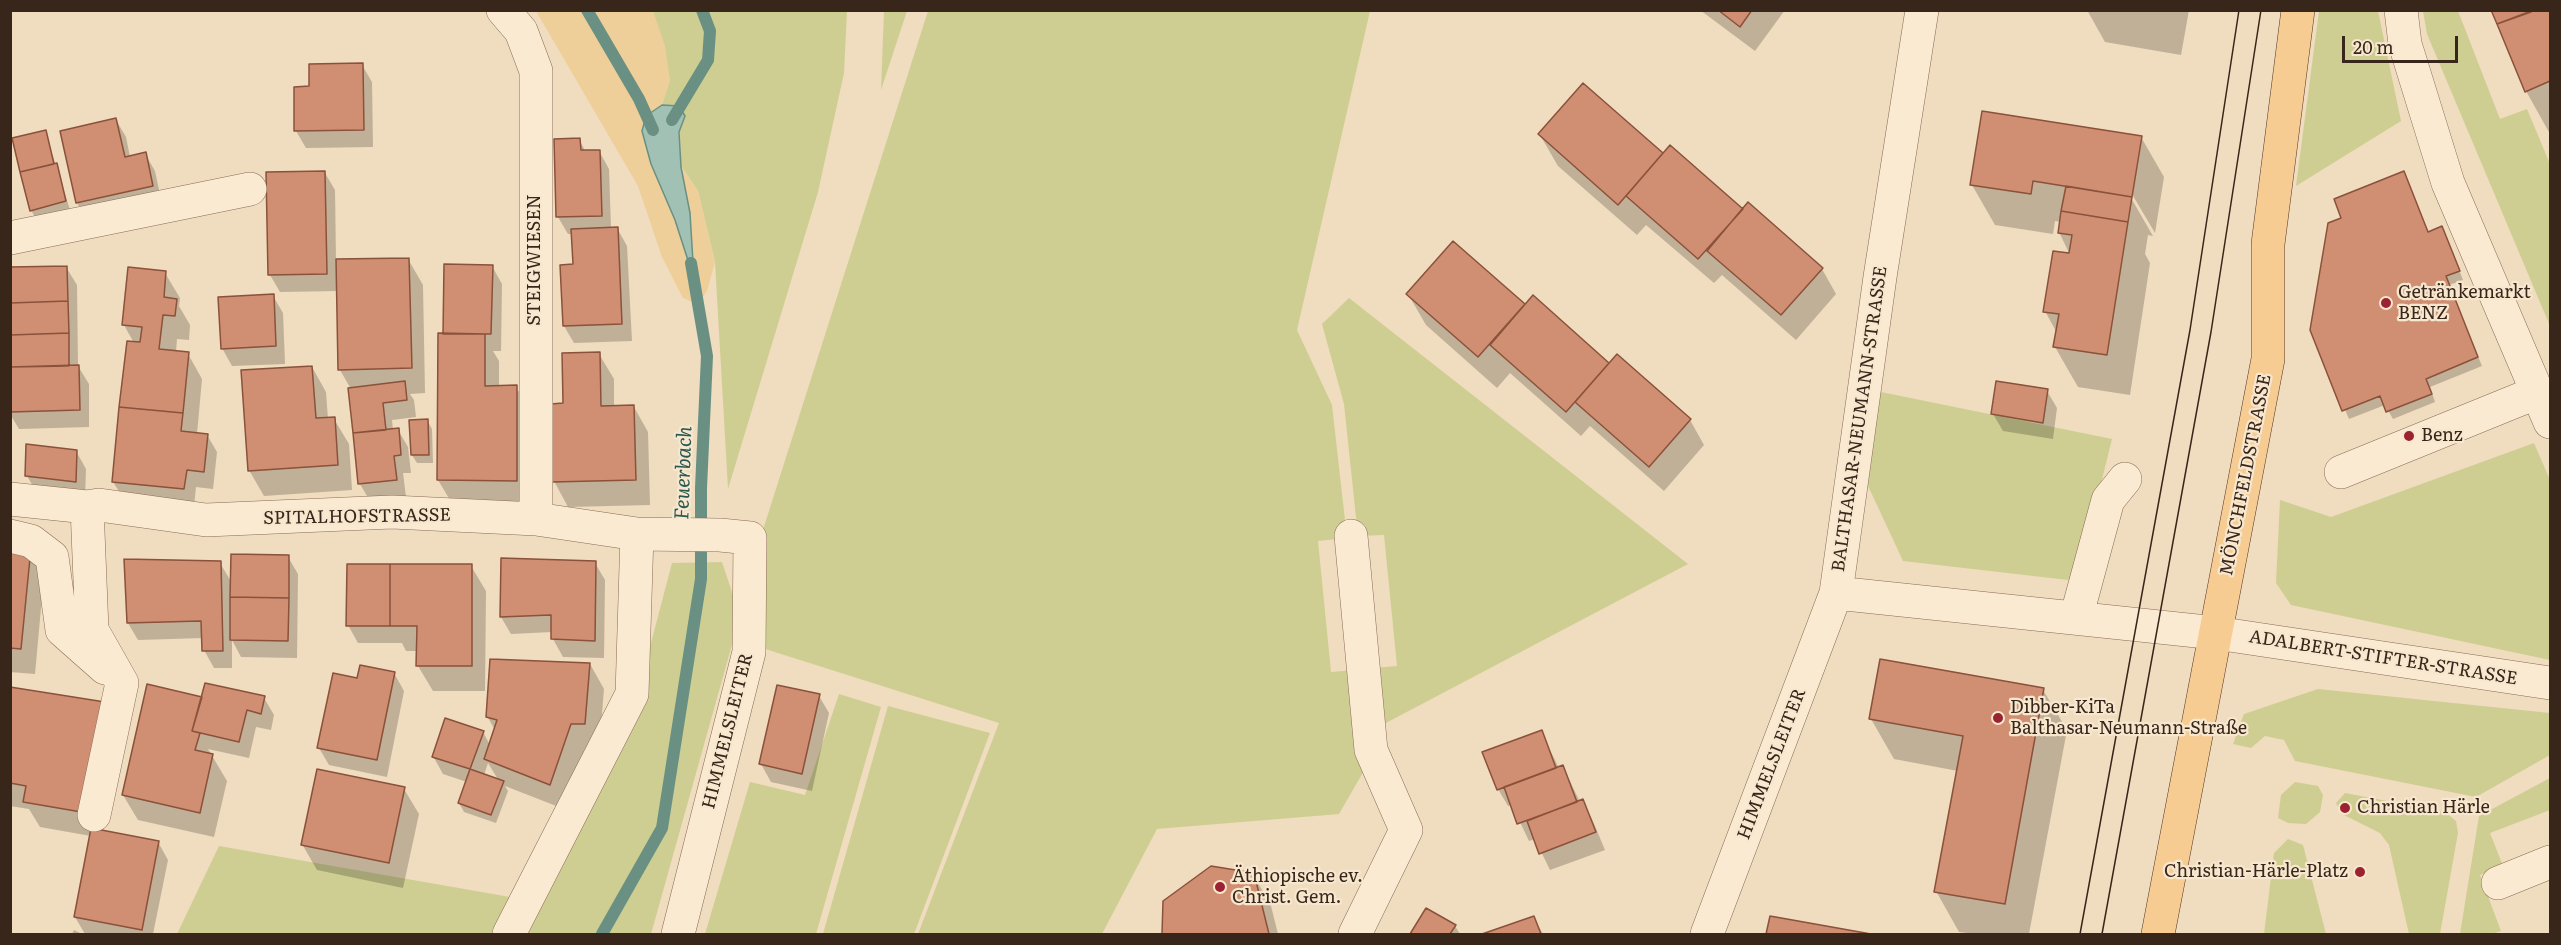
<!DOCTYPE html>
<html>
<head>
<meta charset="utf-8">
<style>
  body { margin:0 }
  #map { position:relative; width:2561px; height:945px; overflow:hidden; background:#f0dcbe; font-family:Literata,serif }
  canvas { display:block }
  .frame { position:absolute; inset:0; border:12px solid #38261b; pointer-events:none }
  .scale { position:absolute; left:2342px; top:36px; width:116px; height:27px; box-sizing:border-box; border:3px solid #38261b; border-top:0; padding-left:8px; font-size:18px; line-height:21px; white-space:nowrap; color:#38261b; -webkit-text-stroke:4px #f7e7ce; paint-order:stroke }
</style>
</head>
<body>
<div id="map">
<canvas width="2561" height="945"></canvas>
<div class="frame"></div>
<div class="scale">20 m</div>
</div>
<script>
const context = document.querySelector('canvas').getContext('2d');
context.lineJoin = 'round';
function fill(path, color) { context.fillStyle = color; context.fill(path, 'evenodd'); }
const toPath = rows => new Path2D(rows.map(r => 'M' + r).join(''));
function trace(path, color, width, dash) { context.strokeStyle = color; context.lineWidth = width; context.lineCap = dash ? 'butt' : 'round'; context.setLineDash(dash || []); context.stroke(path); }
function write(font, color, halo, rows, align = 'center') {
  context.font = font + ' Literata,serif'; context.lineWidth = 4.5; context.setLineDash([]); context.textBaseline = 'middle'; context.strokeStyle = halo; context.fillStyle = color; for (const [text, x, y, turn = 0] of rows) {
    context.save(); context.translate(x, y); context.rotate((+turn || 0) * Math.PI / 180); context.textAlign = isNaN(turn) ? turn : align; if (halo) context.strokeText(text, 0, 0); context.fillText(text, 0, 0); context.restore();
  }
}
const green = toPath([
  [653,11,847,11,844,73,818,192,728,489,715,262,698,191,681,166,679,106,662,105,670,80],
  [884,11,907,11,881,90],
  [928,11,1370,11,1297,330,1332,405,1347,538,1318,541,1331,672,1355,670,1365,769,1339,814,1157,829,1102,934,918,934,999,723,759,647,761,536],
  [2319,11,2378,11,2401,121,2296,186],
  [2423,11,2458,11,2500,119,2527,109,2550,164,2550,326,2427,34],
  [1349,298,1688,564,1382,725,1373,668,1397,666,1384,535,1358,536,1344,404,1322,324],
  [1871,390,2112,439,2077,581,1903,561,1862,473],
  [2534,443,2550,480,2550,660,2291,605,2276,583,2280,500,2331,517],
  [722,562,740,616,651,934,177,934,219,846,527,900,630,723,672,563],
  [2318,689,2550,713,2550,755,2476,797,2295,761,2284,740,2265,736,2251,748,2233,744,2244,714],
  [839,694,881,707,816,934,705,934,750,782,805,795],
  [888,706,990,733,914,934,823,934],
  [2550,778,2550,810,2490,833,2503,866,2480,875,2501,931,2492,934,2460,934,2479,816],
  [2295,782,2318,786,2323,795,2320,812,2306,824,2288,823,2278,818,2281,795],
  [2345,793,2445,812,2456,821,2458,833,2440,934,2409,934,2389,845,2380,833,2342,814,2336,803],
  [2288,839,2303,845,2326,934,2264,934,2274,853]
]);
const sand = toPath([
  [536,11,653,11,665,46,670,80,662,105,646,116,694,276,690,213,681,167,698,191,715,262,707,291,698,304,683,298,662,257,638,186]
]);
const water = toPath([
  [662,105,679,106,685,116,679,132,681,167,690,213,694,279,675,220,651,164,642,131,646,116,662,105]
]);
const shadow = toPath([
  [1700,10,1785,10,1755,51],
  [2087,10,2189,10,2181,55,2105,42],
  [2493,10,2550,10,2550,134,2526,91],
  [362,65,372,82,373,147,306,148,296,131,311,88],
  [116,120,126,137,130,157,145,154,155,171,162,204,88,220,77,203,62,132],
  [45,131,70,210,36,219,31,210],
  [1540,135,1662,154,1822,269,1836,294,1796,340,1722,275,1714,283,1646,225,1637,235,1558,166],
  [2141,137,2164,177,2155,233,2129,189,2127,191,2153,236,2148,235,2145,254,2150,263,2130,395,2078,387,2055,347,2057,333,2045,311,2070,255,2059,232,2061,222,2055,221,2053,234,1995,225,1972,185],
  [579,140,586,152,599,151,609,169,611,228,617,228,627,246,632,341,574,343,564,326,574,266,573,234,568,234,558,217],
  [325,173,335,190,336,261,408,259,423,285,425,393,410,394,414,400,416,417,392,420,393,430,398,430,408,447,411,473,403,473,406,497,370,501,360,484,351,389,340,370,338,291,280,292,270,275,268,174],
  [2408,181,2429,233,2446,237,2463,280,2449,285,2482,366,2430,387,2435,402,2393,419,2385,405,2349,419,2311,330,2343,219],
  [1453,243,1525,306,1533,297,1610,365,1690,420,1704,445,1664,491,1590,426,1581,436,1510,373,1497,388,1426,325,1408,294],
  [492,266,502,284,501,351,493,351,499,361,499,387,516,387,531,412,531,505,453,505,438,480,445,335],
  [66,267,77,285,78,366,89,384,89,427,19,429,10,414,10,269],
  [165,273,180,298,179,306,190,325,189,340,177,339,176,352,188,354,202,379,197,434,207,435,217,452,213,489,196,487,194,506,124,499,113,482,134,343,124,325],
  [273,296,283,313,285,364,232,366,222,348],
  [599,354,614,379,614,407,634,407,648,432,650,505,568,507,554,481,565,405],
  [312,367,326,392,328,419,334,419,349,444,352,490,264,496,249,470],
  [2047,391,2057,408,2053,439,2003,431,1993,414],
  [427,420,432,429,433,463,417,463,412,455],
  [76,451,86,469,85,498,37,493,27,476],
  [10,548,30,550,44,575,35,674,10,672],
  [288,557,298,574,297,658,241,657,232,640,232,668,214,668,204,650,203,638,138,640,128,623,220,563,232,583],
  [595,563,605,580,604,658,563,657,553,639,552,632,511,634,501,617],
  [471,566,486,591,485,691,433,691,418,666,418,651,406,651,402,643,358,643,348,625],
  [590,664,604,689,599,749,585,749,564,809,505,786,508,791,496,823,464,812,459,803,467,782,443,774,433,756,483,732,490,745,495,730,487,716],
  [488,763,499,781,484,775],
  [394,673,404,691,387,777,329,765,319,748,358,679],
  [10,688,119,729,102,832,158,842,168,860,153,934,85,934,75,917,91,836,40,827,29,809,10,806],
  [2043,690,2067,730,2029,934,1976,934,1959,932,1936,891,1958,771,1894,759,1871,719],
  [819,696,829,713,812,791,771,782,761,764],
  [202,698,264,698,274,715,271,730,256,727,249,758,208,749,227,781,214,837,138,820,123,795],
  [1541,732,1559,768,1563,767,1580,802,1582,801,1592,819,1605,850,1550,870,1535,839,1529,841,1512,805,1508,806,1498,789],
  [404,789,419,814,403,888,317,870,302,844],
  [1253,874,1271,906,1278,934,1164,934,1165,902],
  [1426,910,1455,926,1460,934,1412,934],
  [1771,917,1863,934,1768,934],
  [1534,918,1543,934,1487,934],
  [74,930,82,934,83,934,72,934]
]);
const stream = toPath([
  [587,10,639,99,653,130],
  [672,120,708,60,710,31,702,10],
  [602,934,662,828,701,579,701,488,707,356,691,263]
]);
const building = toPath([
  [1718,10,1752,10,1740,27,1718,10],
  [2491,10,2531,10,2531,12,2497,24,2491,10],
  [2550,10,2550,81,2525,92,2497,24,2534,10,2550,10],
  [363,63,364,130,294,131,294,87,309,86,309,64,363,63],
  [1583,83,1663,153,1618,205,1538,134,1583,83],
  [1982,111,2142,136,2132,197,2033,181,2031,194,1970,185,1982,111],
  [116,118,125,157,146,152,153,186,76,203,60,131,116,118],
  [46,130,54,164,20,172,12,138,46,130],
  [580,138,581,150,600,150,602,216,556,217,554,139,580,138],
  [1670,145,1743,209,1698,259,1626,196,1670,145],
  [57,163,66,201,30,211,20,172,57,163],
  [325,171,327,274,268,275,266,172,325,171],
  [2404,171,2428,232,2442,226,2460,271,2446,276,2478,357,2426,379,2432,394,2386,412,2380,396,2342,411,2310,330,2328,223,2341,218,2334,199,2404,171],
  [2066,186,2132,197,2128,222,2061,211,2066,186],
  [1748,202,1823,268,1781,315,1707,251,1748,202],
  [2061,211,2128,222,2107,355,2053,347,2059,314,2043,312,2053,251,2069,253,2072,235,2058,233,2061,211],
  [618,227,622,324,563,326,560,265,573,264,571,229,618,227],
  [1453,241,1525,304,1478,357,1406,294,1453,241],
  [409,258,412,368,338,370,336,259,409,258],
  [444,264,493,265,491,334,443,334,444,264],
  [67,266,68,301,10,303,10,267,67,266],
  [128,267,166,271,164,297,177,299,175,316,163,315,159,349,189,352,183,413,119,407,127,341,140,342,142,327,122,325,128,267],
  [274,294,276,346,221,349,218,297,274,294],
  [1533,295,1609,363,1566,412,1490,345,1533,295],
  [68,301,69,333,10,335,10,303,68,301],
  [69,333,69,366,10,367,10,335,69,333],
  [438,333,485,334,485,386,517,385,517,481,437,480,438,333],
  [600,352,601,406,634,405,636,480,552,482,551,404,563,403,562,353,600,352],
  [1617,354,1691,419,1649,467,1575,402,1617,354],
  [79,365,80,410,10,412,10,367,79,365],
  [312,366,316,418,335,417,338,465,248,471,241,370,312,366],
  [405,381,407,400,383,403,386,430,353,433,348,388,405,381],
  [1996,381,2048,389,2043,423,1991,414,1996,381],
  [119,407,183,413,181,431,208,434,204,472,187,470,184,489,112,482,119,407],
  [428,419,429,455,411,455,409,420,428,419],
  [399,428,401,455,394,456,397,480,358,484,353,433,399,428],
  [26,444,77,450,76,482,25,476,26,444],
  [10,546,31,548,21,649,10,648,10,546],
  [231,554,289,555,289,598,230,597,231,554],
  [501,558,596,561,595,641,551,639,551,615,500,617,501,558],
  [124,559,221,561,223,651,202,651,201,621,127,623,124,559],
  [347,564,390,564,390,626,346,626,347,564],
  [390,564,472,564,472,666,416,666,417,626,390,626,390,564],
  [230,597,289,598,288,641,230,640,230,597],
  [490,659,590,663,585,724,571,724,550,785,484,759,497,720,486,717,490,659],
  [1880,659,2044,688,2005,904,1934,892,1963,736,1869,719,1880,659],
  [360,665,395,672,377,760,317,748,333,673,357,678,360,665],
  [205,683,265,696,261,714,247,710,239,742,192,731,205,683],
  [147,684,202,697,192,731,200,733,195,750,213,754,200,813,122,795,147,684],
  [777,685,820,694,802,774,759,764,777,685],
  [10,687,105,702,87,813,23,802,26,786,10,783,10,687],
  [445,718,484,731,470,769,432,757,445,718],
  [1542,730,1556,768,1497,790,1482,752,1542,730],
  [1563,765,1577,802,1517,824,1504,787,1563,765],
  [317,769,405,787,389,863,301,845,317,769],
  [470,769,504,781,491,815,458,803,470,769],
  [1583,799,1596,832,1539,854,1527,821,1583,799],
  [91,828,159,841,142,930,74,917,91,828],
  [1211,866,1254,873,1269,934,1162,934,1163,901,1211,866],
  [1426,908,1456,925,1450,934,1410,934,1426,908],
  [1534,916,1541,934,1482,934,1534,916],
  [1770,916,1871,934,1766,934,1770,916]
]);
const minor = toPath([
  [503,10,521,31,536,71,536,519],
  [1922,10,1880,277,1836,593,2216,633,2550,683],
  [2401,10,2405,44,2448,183,2550,422],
  [10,238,250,189],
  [2341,472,2538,392],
  [10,499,87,507,99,505,206,520,392,512,536,519,637,534,720,535,750,538,749,652,678,934],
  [87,507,92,630,122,683,94,815],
  [10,536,31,541,52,557,62,630,105,668],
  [1351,536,1371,750,1406,830,1355,934],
  [2076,618,2108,500,2125,479],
  [2498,883,2550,862],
  [509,934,632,694,637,534],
  [1707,934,1836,593]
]);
const major = toPath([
  [2158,934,2268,359,2268,244,2298,10]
]);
const tram = toPath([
  [2080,934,2190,330,2239,10],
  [2102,934,2211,332,2261,10]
]);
const markers = [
  [2386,303,6,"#9b2331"],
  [2409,436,6,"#9b2331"],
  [1998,718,6,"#9b2331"],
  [2345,808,6,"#9b2331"],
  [2360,872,6,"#9b2331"],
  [1220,887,6,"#9b2331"]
];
const streetNames = [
  ["STEIGWIESEN",535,260,-90],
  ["BALTHASAR-NEUMANN-STRASSE",1860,419,-82],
  ["MÖNCHFELDSTRASSE",2246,475,-79],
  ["SPITALHOFSTRASSE",357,517,-1],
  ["ADALBERT-STIFTER-STRASSE",2383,658,9],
  ["HIMMELSLEITER",728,731,-76],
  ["HIMMELSLEITER",1772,764,-69]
];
const poiNames = [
  ["Getränkemarkt",2398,293],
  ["BENZ",2398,314],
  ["Benz",2421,436],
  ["Dibber-KiTa",2010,708],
  ["Balthasar-Neumann-Straße",2010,729],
  ["Christian Härle",2357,808],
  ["Christian-Härle-Platz",2348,872,"right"],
  ["Äthiopische ev.",1232,877],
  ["Christ. Gem.",1232,898]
];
const waterNames = [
  ["Feuerbach",684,473,-88]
];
fill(green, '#cece92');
fill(sand, '#eece99');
fill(water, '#a2c1b5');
trace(water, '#699082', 1.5);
fill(shadow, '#0003');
trace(stream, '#699082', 12);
fill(building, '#d08f72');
trace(building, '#8a513b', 1.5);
trace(minor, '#896b56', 34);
trace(major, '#573a2b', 34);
trace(minor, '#faead2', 33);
trace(major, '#f6cc93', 33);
trace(tram, '#38261b', 1.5);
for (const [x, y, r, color] of markers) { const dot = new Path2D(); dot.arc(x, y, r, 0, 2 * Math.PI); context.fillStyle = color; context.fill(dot); trace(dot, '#f7e7ce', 2); }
write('18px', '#38261b', '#f7e7ce', streetNames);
write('18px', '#38261b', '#f7e7ce', poiNames, 'left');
write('italic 20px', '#2a5950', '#f7e7ce', waterNames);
</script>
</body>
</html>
